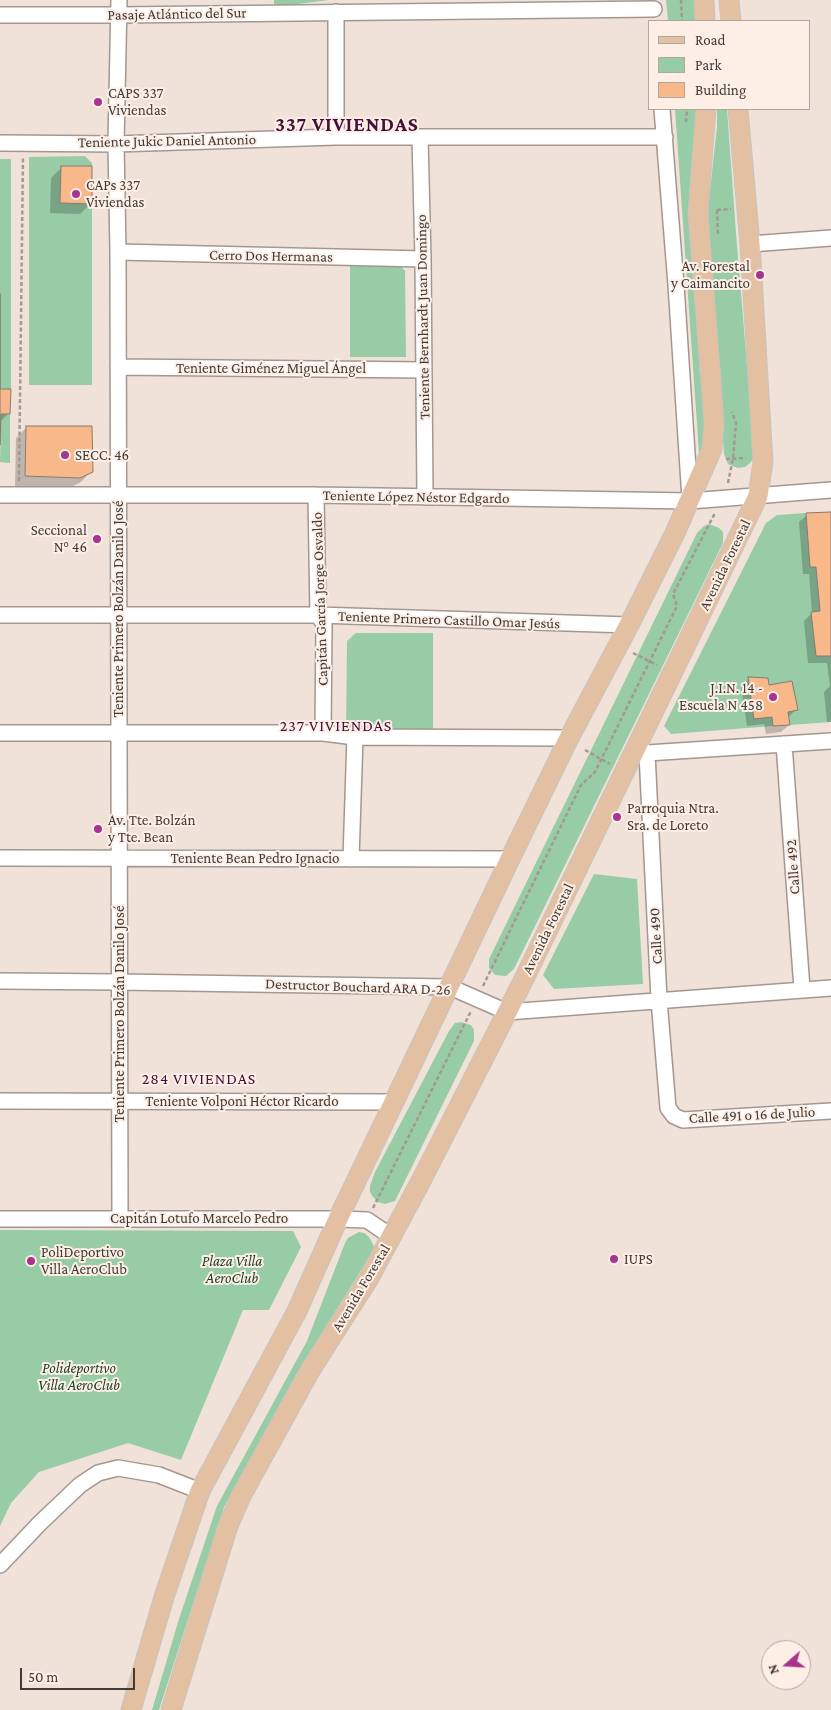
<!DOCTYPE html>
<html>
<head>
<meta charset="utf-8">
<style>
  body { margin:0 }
  #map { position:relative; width:831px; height:1710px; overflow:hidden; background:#f0e2d9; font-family:"Crimson Pro",serif }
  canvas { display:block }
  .legend { position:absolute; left:648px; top:20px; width:162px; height:90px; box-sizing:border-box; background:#fdefe6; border:1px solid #b1a7a0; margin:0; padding:6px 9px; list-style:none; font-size:15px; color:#403b37 }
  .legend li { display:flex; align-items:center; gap:10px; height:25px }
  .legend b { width:25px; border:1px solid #b1a7a0 }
  .north { position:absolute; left:761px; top:1640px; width:50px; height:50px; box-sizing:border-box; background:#fdefe6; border:1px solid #b1a7a0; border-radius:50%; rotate:251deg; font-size:14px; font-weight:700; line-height:20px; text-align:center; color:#403b37 }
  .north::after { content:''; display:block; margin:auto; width:18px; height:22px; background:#a7348f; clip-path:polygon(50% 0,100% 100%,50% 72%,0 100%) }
  .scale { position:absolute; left:20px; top:1668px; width:115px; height:22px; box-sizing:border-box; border:2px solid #403b37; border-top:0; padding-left:6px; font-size:15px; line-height:18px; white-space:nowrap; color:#403b37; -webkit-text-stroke:4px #fdefe6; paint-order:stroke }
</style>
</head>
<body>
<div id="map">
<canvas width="831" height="1710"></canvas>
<ul class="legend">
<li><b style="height:6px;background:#e2c0a1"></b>Road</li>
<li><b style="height:14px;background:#97cca6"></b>Park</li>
<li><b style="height:14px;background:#f9b889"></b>Building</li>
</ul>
<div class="north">N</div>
<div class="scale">50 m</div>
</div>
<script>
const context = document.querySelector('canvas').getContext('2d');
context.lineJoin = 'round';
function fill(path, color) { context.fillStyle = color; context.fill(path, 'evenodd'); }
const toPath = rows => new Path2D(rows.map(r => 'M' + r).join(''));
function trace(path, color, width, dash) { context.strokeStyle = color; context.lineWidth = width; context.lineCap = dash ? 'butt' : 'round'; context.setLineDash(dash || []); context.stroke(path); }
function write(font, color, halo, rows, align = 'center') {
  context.font = font + ' "Crimson Pro",serif'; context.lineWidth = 4; context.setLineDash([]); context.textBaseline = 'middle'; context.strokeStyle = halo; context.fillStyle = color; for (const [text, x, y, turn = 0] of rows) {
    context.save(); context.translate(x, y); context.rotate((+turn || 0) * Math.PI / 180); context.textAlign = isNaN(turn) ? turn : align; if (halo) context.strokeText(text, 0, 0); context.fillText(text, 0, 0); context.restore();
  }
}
const green = toPath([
  [274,0,329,0,274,7],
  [666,0,697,0,698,21,668,21],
  [675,109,697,109,697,133,689,194,700,375,707,417,703,458,699,458,699,453],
  [717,109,727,109,736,233,754,450,754,457,750,463,745,467,738,468,728,464,724,454,707,218,717,127],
  [85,156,92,163,92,166,61,166,60,203,92,204,92,385,29,385,29,157],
  [0,159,11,159,11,389,0,389],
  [350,264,399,264,405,271,406,357,350,357],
  [1,414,10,414,10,463,0,462],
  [806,513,810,567,816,567,820,611,812,612,816,655,831,656,831,722,790,725,788,712,792,681,769,685,768,678,749,677,754,718,772,717,773,726,671,734,664,726,766,523,777,515],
  [709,524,719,528,723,532,723,543,514,969,506,976,495,975,489,968,489,959,697,533,704,526],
  [356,633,433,633,433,730,346,732,347,641],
  [594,874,637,879,643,984,554,989,543,975],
  [461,1022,471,1025,474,1030,474,1041,395,1201,385,1204,378,1202,373,1197,370,1192,370,1186,375,1172,449,1031,455,1023],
  [0,1230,293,1231,301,1247,269,1310,243,1310,181,1460,128,1443,39,1472,11,1503,0,1526],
  [359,1232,364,1233,369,1237,375,1248,297,1373,224,1507,159,1710,152,1710,179,1619,217,1506,307,1341,345,1243,348,1238]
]);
const shadow = toPath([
  [62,167,91,203,80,214,50,213,51,178],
  [0,391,9,413,1,421,0,421],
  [27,427,91,471,81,482,69,488,15,486,16,438],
  [831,513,831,722,827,722,824,692,830,686,827,663,808,663,804,621,812,613,809,574,803,574,799,522,807,515],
  [749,679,768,686,796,709,789,717,789,725,781,732,766,734,764,724,747,726,741,686]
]);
const building = toPath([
  [61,166,92,166,92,204,60,203,61,166],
  [0,294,0,389,11,389,10,414,1,414,0,445,0,294],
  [26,426,92,426,93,472,80,478,25,476,26,426],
  [831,512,831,656,816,656,811,612,820,611,816,567,810,567,806,513,831,512],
  [748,677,768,678,769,685,792,681,798,710,788,712,790,725,773,726,772,717,754,719,748,677]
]);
const path = toPath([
  [681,0,682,21],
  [686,122,687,109],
  [717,210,718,236],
  [717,210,731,209],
  [726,459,746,458],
  [19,481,23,157],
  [728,483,733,458,736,423,732,412],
  [633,653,657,665],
  [585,750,610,764],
  [483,986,581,785,595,772,677,606,673,594,715,513],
  [373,1208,471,1011]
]);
const minor = toPath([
  [119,0,116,144,118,252,120,1218],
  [336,12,336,137],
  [0,15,119,15,654,9],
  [662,109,676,285,690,499],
  [420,137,423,259,425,497],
  [0,143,116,144,336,137,665,137],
  [750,244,831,238],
  [118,252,423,259],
  [118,367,424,370],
  [0,495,316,495,690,501,831,490],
  [316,495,318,615,324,624,323,733],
  [0,615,318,615,629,625],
  [0,733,323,733,355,737,569,738],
  [784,744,802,989],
  [640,748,647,753,831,741],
  [647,753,659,1000,668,1108,674,1116,683,1120,831,1111],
  [0,858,510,859],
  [351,859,355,737],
  [0,981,119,982,450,987,507,1012,831,988],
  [0,1101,394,1102],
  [0,1219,338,1219,367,1220,392,1237],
  [0,1565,40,1523,80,1485,98,1473,118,1468,159,1475,200,1491]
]);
const major = toPath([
  [704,0,705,21],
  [729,0,731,21],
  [131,1710,164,1597,200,1491,297,1311,338,1219,510,859,569,738,629,625,675,533,712,449,714,422,698,213,706,109],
  [171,1710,228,1526,241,1496,311,1369,369,1278,421,1181,524,979,758,496,763,462,750,244,738,109]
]);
const markers = [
  [98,102,5,"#a7348f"],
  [76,194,5,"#a7348f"],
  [760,275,5,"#a7348f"],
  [65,455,5,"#a7348f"],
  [97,539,5,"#a7348f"],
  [773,697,5,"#a7348f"],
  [617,817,5,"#a7348f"],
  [98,829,5,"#a7348f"],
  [614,1259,5,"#a7348f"],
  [31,1261,5,"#a7348f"]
];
const streetNames = [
  ["Pasaje Atlántico del Sur",177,14,-1],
  ["Teniente Jukic Daniel Antonio",167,141,-1],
  ["Cerro Dos Hermanas",271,256,1],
  ["Teniente Bernhardt Juan Domingo",423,317,-91],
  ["Teniente Giménez Miguel Ángel",271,368],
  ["Teniente López Néstor Edgardo",416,497,1],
  ["Avenida Forestal",725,565,-64],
  ["Capitán García Jorge Osvaldo",320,599,-92],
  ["Teniente Primero Bolzán Danilo José",118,609,-90],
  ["Teniente Primero Castillo Omar Jesús",449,620,2],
  ["Teniente Bean Pedro Ignacio",255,858],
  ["Calle 492",793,867,-94],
  ["Avenida Forestal",548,929,-64],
  ["Calle 490",656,936,-93],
  ["Destructor Bouchard ARA D-26",358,987,2],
  ["Teniente Primero Bolzán Danilo José",119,1014,-90],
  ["Teniente Volponi Héctor Ricardo",242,1101],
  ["Calle 491 o 16 de Julio",752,1115,-3],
  ["Capitán Lotufo Marcelo Pedro",199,1218],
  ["Avenida Forestal",361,1288,-59]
];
const poiNames = [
  ["CAPS 337",108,93],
  ["Viviendas",108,110],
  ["CAPs 337",86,185],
  ["Viviendas",86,202],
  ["Av. Forestal",750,266,"right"],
  ["y Caimancito",750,283,"right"],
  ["SECC. 46",75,455],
  ["Seccional",87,530,"right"],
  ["N° 46",87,547,"right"],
  ["J.I.N. 14 -",763,688,"right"],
  ["Escuela N 458",763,705,"right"],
  ["Parroquia Ntra.",627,808],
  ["Sra. de Loreto",627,825],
  ["Av. Tte. Bolzán",108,820],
  ["y Tte. Bean",108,837],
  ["PoliDeportivo",41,1252],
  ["Villa AeroClub",41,1269],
  ["IUPS",624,1259]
];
const parkNames = [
  ["Plaza Villa",232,1261],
  ["AeroClub",232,1278],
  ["Polideportivo",79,1368],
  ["Villa AeroClub",79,1385]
];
const neighbourhoodNames = [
  ["237 VIVIENDAS",336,726],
  ["284 VIVIENDAS",199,1079]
];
const districtNames = [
  ["337 VIVIENDAS",347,125]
];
fill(green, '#97cca6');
fill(shadow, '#0003');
fill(building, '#f9b889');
trace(building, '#867a72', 1);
trace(minor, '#a4978f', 18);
trace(major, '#c6c4c3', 21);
trace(path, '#a39992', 2.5, [4, 2.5]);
trace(minor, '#fff', 15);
trace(major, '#e2c0a1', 19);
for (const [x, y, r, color] of markers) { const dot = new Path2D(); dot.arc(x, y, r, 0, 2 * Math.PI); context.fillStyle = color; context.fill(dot); trace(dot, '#fdefe6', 2); }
write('15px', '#403b37', '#fdefe6', streetNames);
write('15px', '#403b37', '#fdefe6', poiNames, 'left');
write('italic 15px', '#1d4229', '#fdefe6', parkNames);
context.letterSpacing = '1px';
write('16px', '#460f3b', '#fdefe6', neighbourhoodNames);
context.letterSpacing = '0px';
context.letterSpacing = '1px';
write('bold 20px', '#460f3b', '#fdefe6', districtNames);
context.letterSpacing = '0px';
</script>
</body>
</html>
